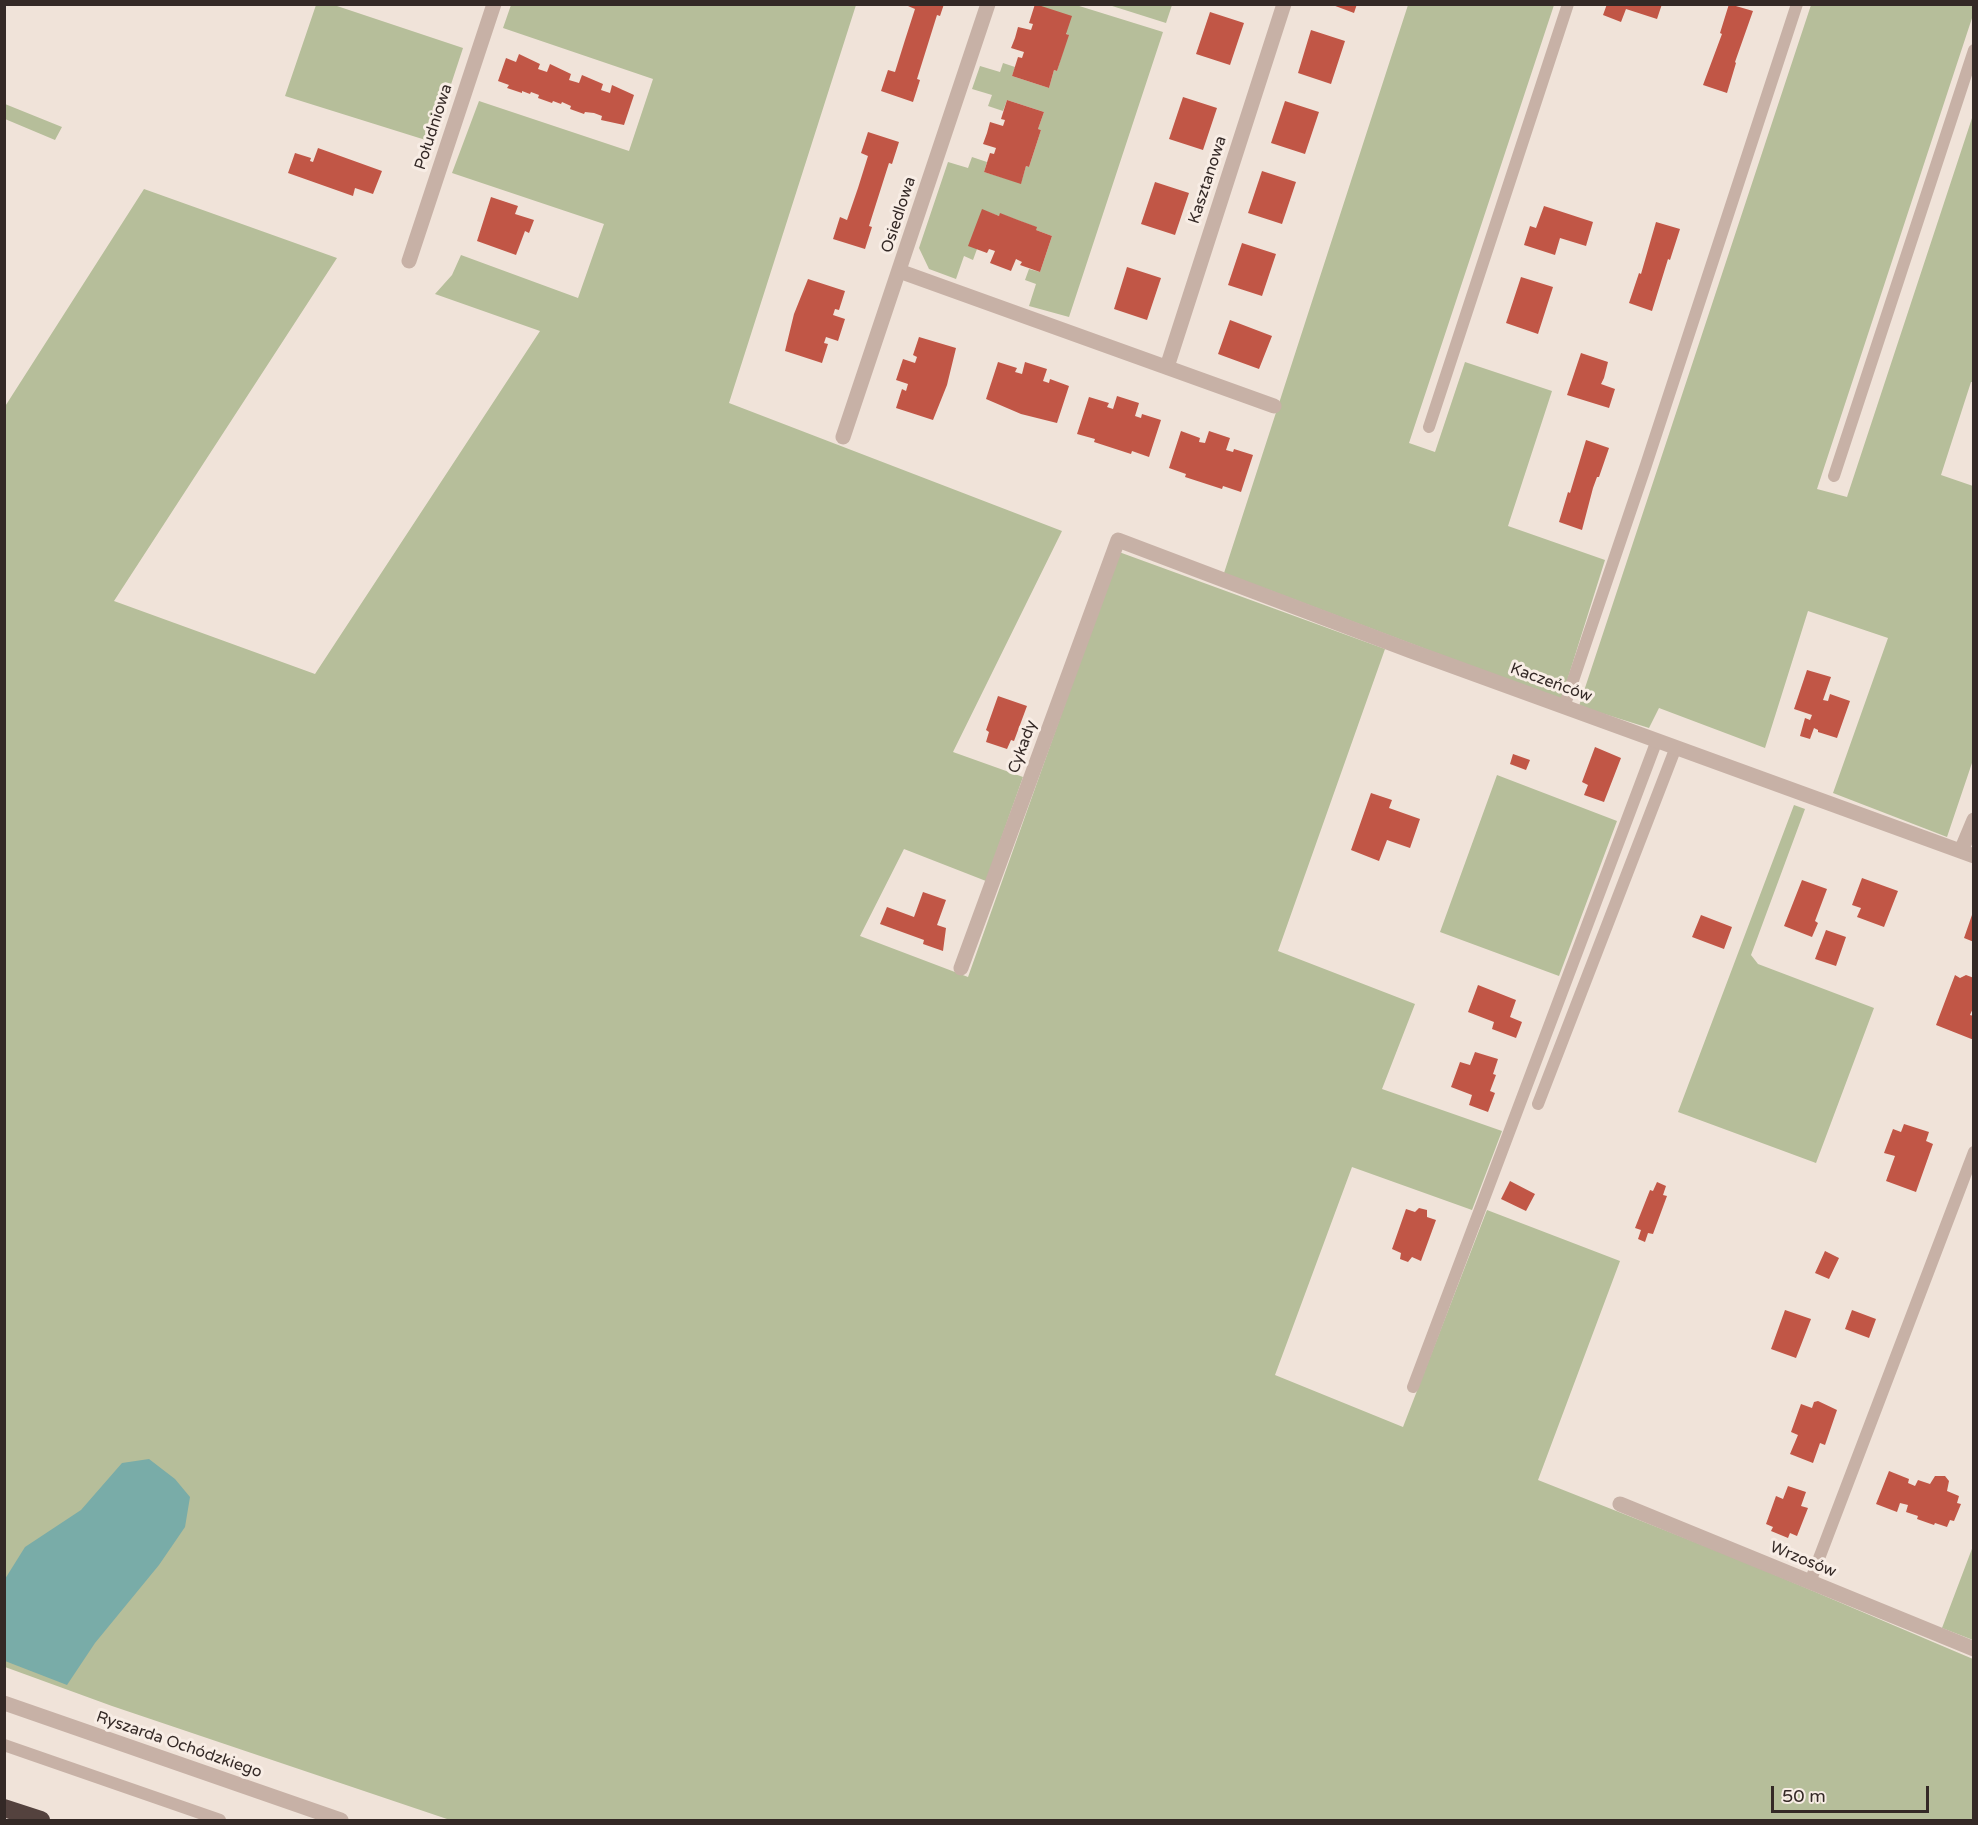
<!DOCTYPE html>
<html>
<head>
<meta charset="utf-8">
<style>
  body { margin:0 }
  #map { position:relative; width:1978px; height:1825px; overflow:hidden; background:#f0e3d9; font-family:"Varela Round",sans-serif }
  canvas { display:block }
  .frame { position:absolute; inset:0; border:6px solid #342926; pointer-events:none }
  .scale { position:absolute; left:1771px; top:1786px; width:158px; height:27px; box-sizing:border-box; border:3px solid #342926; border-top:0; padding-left:8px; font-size:18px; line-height:21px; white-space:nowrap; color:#342926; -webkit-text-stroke:4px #f8ede5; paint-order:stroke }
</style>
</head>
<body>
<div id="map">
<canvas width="1978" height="1825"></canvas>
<div class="frame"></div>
<div class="scale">50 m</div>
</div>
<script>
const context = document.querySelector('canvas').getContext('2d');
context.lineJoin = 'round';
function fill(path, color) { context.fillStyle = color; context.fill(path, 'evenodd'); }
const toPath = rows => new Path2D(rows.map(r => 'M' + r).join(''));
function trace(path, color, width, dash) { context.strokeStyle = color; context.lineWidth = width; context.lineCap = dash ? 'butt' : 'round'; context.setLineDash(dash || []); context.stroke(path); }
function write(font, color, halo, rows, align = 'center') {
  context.font = font + ' "Varela Round",sans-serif'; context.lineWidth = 6; context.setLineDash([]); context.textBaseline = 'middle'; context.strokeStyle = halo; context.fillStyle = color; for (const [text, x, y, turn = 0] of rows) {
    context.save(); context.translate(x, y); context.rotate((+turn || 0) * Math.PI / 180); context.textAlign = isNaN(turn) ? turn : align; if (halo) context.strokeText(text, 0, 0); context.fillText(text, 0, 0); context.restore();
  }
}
const green = toPath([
  [316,5,334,5,463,48,432,142,285,96],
  [511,5,856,5,729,403,1062,531,953,752,1023,777,986,881,904,849,860,936,968,977,1119,552,1385,649,1278,951,1415,1004,1382,1089,1502,1131,1472,1210,1352,1167,1275,1375,1403,1427,1487,1210,1620,1261,1538,1480,1740,1560,1973,1659,1973,1820,450,1820,112,1706,5,1667,4,408,144,189,337,258,114,601,315,674,540,331,435,294,452,275,461,255,578,298,604,224,452,173,479,101,629,151,653,79,503,28],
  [1036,5,1076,5,1163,32,1069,317,1029,306,1036,284,1025,280,1029,269,1040,272,1052,236,1036,230,1036,227,1001,214,999,216,982,210,977,249,973,260,964,256,956,279,929,269,919,248,948,162,968,168,972,157,987,162,984,172,1021,183,1026,166,1029,167,1041,130,1038,129,1044,112,1007,100,1003,111,988,106,992,95,972,89,980,66,1000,72,1003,63,1015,67,1012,76,1049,88,1054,70,1057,71,1068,35],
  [1109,5,1172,4,1172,5,1166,23],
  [1408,5,1554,5,1409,443,1435,452,1465,362,1552,391,1508,526,1605,560,1561,700,1224,573],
  [1811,5,1973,5,1973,15,1817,489,1847,497,1973,115,1973,382,1971,382,1941,475,1973,486,1974,757,1947,837,1833,793,1888,638,1808,611,1765,748,1659,708,1649,728,1579,706],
  [5,104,62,127,55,140,5,119],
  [1497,775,1617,821,1559,976,1440,932],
  [1794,805,1805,809,1751,955,1758,964,1874,1008,1816,1163,1678,1112],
  [1973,1546,1973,1640,1942,1628]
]);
const water = toPath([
  [149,1459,175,1479,190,1497,185,1527,159,1565,95,1643,67,1685,5,1661,5,1579,25,1547,81,1510,122,1463]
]);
const building = toPath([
  [909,4,944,4,940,16,937,15,917,79,920,80,913,102,881,91,888,70,895,72,905,40,915,9,908,6],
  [1035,4,1072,16,1066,34,1069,35,1057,71,1054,70,1049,88,1012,76,1018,57,1022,58,1024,52,1011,48,1015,38,1018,27,1031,30,1033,24,1029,23],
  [1330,4,1357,4,1354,13],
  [1607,4,1662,4,1657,19,1626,9,1621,22,1603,15],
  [1729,4,1753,11,1735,62,1736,63,1727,93,1703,85,1722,34,1720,33],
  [1210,12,1244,23,1230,65,1196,54],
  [1311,30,1345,41,1331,84,1298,73],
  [519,54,540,64,538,69,547,72,550,64,571,74,569,80,579,83,582,75,603,84,601,90,610,93,612,85,634,95,624,125,601,120,602,116,594,113,585,112,584,114,570,109,571,106,562,102,561,104,553,101,552,103,538,98,539,95,531,92,530,94,522,91,522,93,507,88,509,85,498,81,506,58,516,62],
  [1183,97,1217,108,1203,150,1169,139],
  [1007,100,1044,112,1038,129,1041,130,1029,167,1026,166,1021,184,984,172,990,153,994,154,996,148,983,144,987,133,990,122,1003,126,1005,120,1001,119],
  [1285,101,1319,112,1305,154,1271,143],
  [868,132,899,142,892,164,889,163,869,226,872,227,865,249,833,239,840,217,847,220,858,188,868,156,861,153],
  [318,148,382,171,373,194,355,188,353,196,288,173,295,153,311,158,310,161,313,162],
  [1262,171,1296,182,1282,224,1248,213],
  [1155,182,1189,193,1175,235,1141,224],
  [491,197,518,206,515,214,534,220,529,233,525,231,516,255,477,241],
  [1544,206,1593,222,1586,246,1560,238,1555,255,1524,245,1530,226,1536,228],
  [982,209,999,216,1000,213,1018,220,1037,227,1036,230,1052,236,1040,272,1020,265,1022,262,1016,259,1011,271,990,263,995,251,989,249,987,253,968,246],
  [1656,222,1680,229,1670,260,1668,259,1652,311,1629,303,1639,273,1641,274],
  [1242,243,1276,254,1262,296,1228,285],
  [1127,267,1161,278,1147,320,1114,309],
  [1521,277,1553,287,1538,334,1506,323],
  [808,279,845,291,839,310,835,309,833,315,845,319,838,341,826,337,824,343,828,344,822,363,785,351,794,314],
  [1230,320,1272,336,1259,369,1218,354],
  [919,337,956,348,947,385,933,420,896,408,902,389,906,391,908,384,896,380,903,359,915,363,917,357,913,355],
  [1581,353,1608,362,1604,378,1601,384,1615,389,1609,408,1567,395],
  [998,362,1017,368,1015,372,1022,374,1025,362,1047,369,1043,381,1049,383,1050,379,1069,386,1057,423,1021,414,986,399],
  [1117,396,1139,403,1135,416,1141,418,1142,414,1161,420,1149,457,1132,451,1131,454,1094,442,1095,439,1077,434,1089,397,1109,403,1107,407,1113,409],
  [1181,431,1200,438,1199,442,1205,443,1209,431,1230,438,1226,450,1233,452,1234,449,1253,455,1241,492,1223,486,1222,489,1185,477,1186,474,1169,468],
  [1586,440,1609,448,1599,477,1597,477,1593,488,1582,530,1559,522,1568,492,1570,493],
  [1807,670,1831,677,1823,700,1828,701,1830,694,1850,701,1837,738,1818,732,1818,730,1814,728,1810,739,1800,736,1805,718,1810,720,1812,715,1794,709],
  [998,696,1027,706,1014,741,1011,740,1007,749,986,742,989,732,986,730],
  [1595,747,1621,758,1604,802,1584,795,1588,785,1582,782],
  [1513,754,1530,760,1526,770,1510,764],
  [1371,793,1392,800,1389,808,1420,819,1410,848,1387,840,1379,861,1351,850],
  [1862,878,1898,891,1884,927,1857,917,1861,908,1852,905],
  [1802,880,1827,889,1815,921,1818,923,1812,937,1784,926],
  [923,892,946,900,937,925,946,928,943,951,923,944,924,940,880,924,887,907,914,917],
  [1973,912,1974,912,1974,942,1964,938],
  [1701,915,1732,927,1724,949,1692,937],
  [1826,930,1846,937,1836,966,1815,959],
  [1955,975,1960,978,1966,975,1974,978,1974,1006,1970,1015,1974,1016,1974,1040,1936,1025],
  [1478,985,1516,1000,1510,1017,1522,1022,1516,1038,1492,1029,1494,1022,1468,1012],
  [1475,1052,1498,1059,1493,1074,1496,1075,1490,1091,1495,1093,1488,1112,1469,1105,1472,1095,1451,1087,1460,1062,1470,1065],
  [1904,1124,1929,1132,1926,1141,1933,1144,1916,1192,1886,1181,1895,1156,1884,1153,1893,1129,1901,1132],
  [1510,1181,1535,1194,1526,1211,1501,1199],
  [1657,1182,1666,1186,1663,1195,1667,1196,1653,1234,1648,1233,1645,1242,1638,1239,1641,1230,1635,1228,1650,1190,1653,1191],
  [1419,1208,1427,1210,1427,1217,1436,1220,1421,1261,1412,1257,1408,1262,1400,1259,1401,1253,1392,1249,1406,1209,1415,1212],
  [1825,1251,1839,1258,1829,1279,1815,1273],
  [1785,1310,1811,1319,1796,1358,1771,1349],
  [1852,1310,1876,1319,1869,1338,1845,1329],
  [1818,1401,1837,1410,1825,1445,1820,1443,1813,1463,1790,1454,1798,1435,1791,1432,1801,1404,1812,1408,1814,1402],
  [1889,1471,1909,1479,1908,1483,1915,1486,1918,1480,1930,1484,1935,1476,1945,1476,1949,1481,1947,1491,1959,1496,1957,1503,1961,1504,1954,1521,1950,1520,1947,1527,1935,1523,1934,1525,1917,1519,1918,1516,1906,1512,1908,1505,1900,1503,1897,1512,1876,1504],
  [1788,1486,1806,1492,1801,1506,1808,1508,1797,1536,1790,1533,1788,1538,1771,1531,1773,1527,1766,1524,1776,1496,1783,1499]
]);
const service = toPath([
  [1429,427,1568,4],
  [1834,476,1974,50],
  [1564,707,1646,465,1797,4],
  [1538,1104,1676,747],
  [1413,1387,1657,740],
  [1810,1582,1974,1152],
  [4,1745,220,1820]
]);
const minor = toPath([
  [409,261,494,4],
  [899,271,1274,406],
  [1167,367,1284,4],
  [843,437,988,4],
  [1961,851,1974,820],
  [961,968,1118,540,1411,651,1974,856],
  [1620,1504,1974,1649],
  [4,1703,341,1820]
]);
const motorway = toPath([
  [4,1808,41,1820]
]);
const streetNames = [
  ["Południowa",434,127,-72],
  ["Kasztanowa",1208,180,-72],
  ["Osiedlowa",899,215,-72],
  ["Kaczeńców",1551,683,20],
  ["Cykady",1023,747,-70],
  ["Wrzosów",1803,1560,22],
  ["Ryszarda Ochódzkiego",179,1745,19]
];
fill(green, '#b6be9a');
fill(water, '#79aca8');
fill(building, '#c15646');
trace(service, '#c7b1a6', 12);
trace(minor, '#c7b1a6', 15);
trace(motorway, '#54423e', 18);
write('16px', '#342926', '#f8ede5', streetNames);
</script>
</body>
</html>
